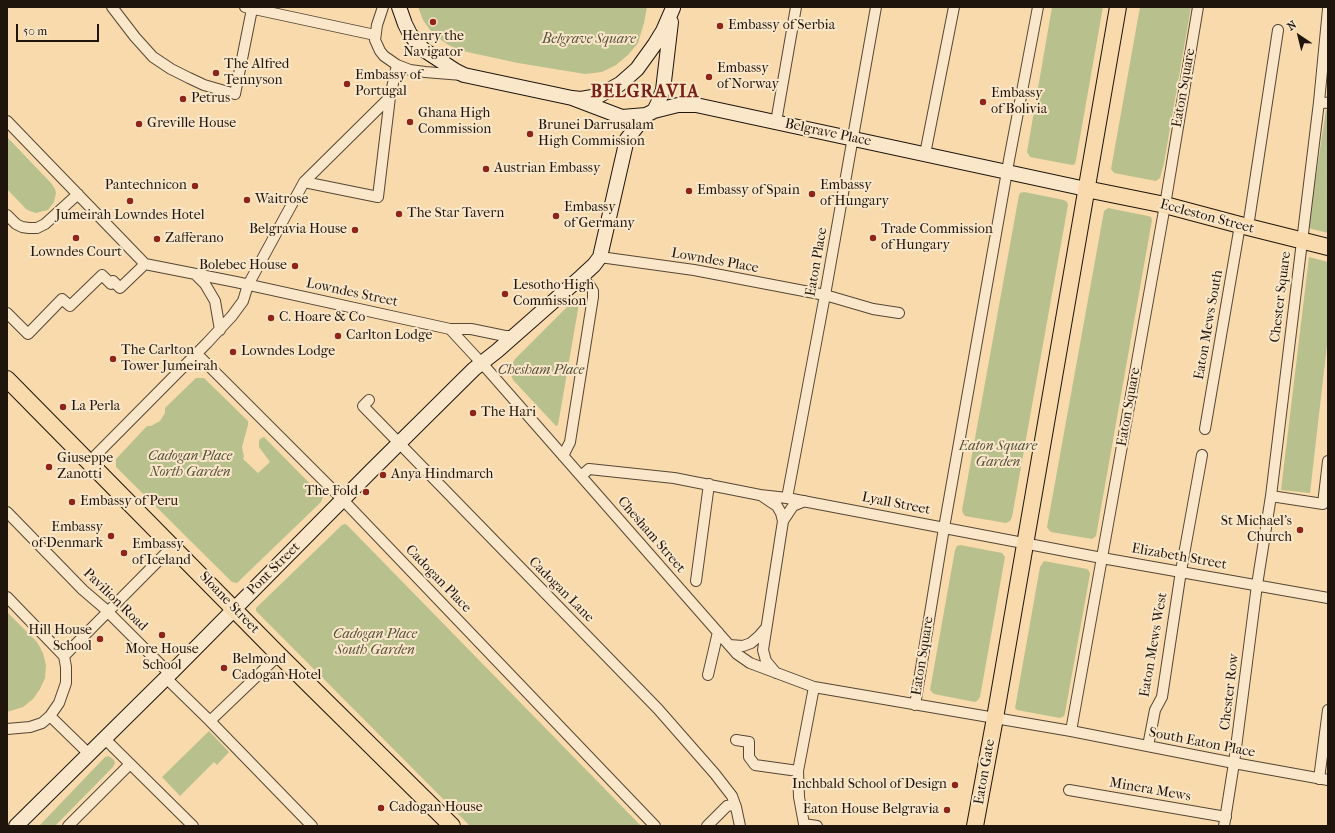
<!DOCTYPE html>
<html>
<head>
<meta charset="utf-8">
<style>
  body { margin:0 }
  #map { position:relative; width:1335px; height:833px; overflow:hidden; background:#f8daac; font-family:"IM FELL French Canon",serif }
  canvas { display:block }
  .frame { position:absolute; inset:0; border:8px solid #20150d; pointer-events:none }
  .north { position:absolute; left:1279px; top:16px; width:40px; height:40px; -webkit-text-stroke:3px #fae7c9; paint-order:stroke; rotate:325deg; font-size:11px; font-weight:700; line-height:16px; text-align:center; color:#20150d }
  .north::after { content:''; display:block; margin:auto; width:14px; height:18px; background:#20150d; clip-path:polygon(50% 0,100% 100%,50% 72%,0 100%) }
  .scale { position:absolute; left:16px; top:24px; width:83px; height:18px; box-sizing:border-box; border:2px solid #20150d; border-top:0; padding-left:5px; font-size:12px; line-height:14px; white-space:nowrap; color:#20150d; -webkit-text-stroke:3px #fae7c9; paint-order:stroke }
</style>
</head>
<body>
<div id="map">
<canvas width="1335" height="833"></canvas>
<div class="frame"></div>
<div class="north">N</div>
<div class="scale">50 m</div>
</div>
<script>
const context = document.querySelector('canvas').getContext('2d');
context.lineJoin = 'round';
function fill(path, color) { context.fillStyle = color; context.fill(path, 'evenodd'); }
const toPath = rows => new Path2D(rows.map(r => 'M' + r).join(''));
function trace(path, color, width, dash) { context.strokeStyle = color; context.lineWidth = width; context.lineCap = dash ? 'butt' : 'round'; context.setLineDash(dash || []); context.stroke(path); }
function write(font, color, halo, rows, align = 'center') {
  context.font = font + ' "IM FELL French Canon",serif'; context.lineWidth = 4; context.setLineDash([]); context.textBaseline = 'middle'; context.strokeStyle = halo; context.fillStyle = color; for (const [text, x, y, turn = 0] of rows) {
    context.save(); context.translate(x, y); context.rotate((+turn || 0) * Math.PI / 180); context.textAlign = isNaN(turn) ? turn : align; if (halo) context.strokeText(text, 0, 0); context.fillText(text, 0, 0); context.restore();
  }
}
const green = toPath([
  [418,7,647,7,644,23,638,43,628,55,616,65,602,72,585,74,518,63,458,50,447,44,433,34,423,20],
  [1052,7,1103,7,1076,160,1075,164,1072,165,1030,157,1027,152],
  [1140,7,1191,7,1164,163,1160,178,1156,181,1114,173,1111,169],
  [1326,110,1328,110,1328,233,1308,228],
  [7,137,51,183,55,189,56,193,54,202,48,210,36,213,30,211,26,209,7,189],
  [1024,192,1064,200,1067,202,1068,205,1012,517,1010,521,1006,523,965,516,963,513,962,510,1019,195,1020,193],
  [1108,208,1148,216,1151,217,1152,220,1096,536,1092,539,1051,532,1049,530,1047,527,1104,211],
  [1309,257,1328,262,1328,336,1310,493,1281,490],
  [578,296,580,298,558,425,556,426,513,380,511,375,510,368,515,359],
  [196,378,204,378,248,421,248,425,242,447,244,457,243,459,258,473,270,462,259,447,259,441,260,439,264,437,323,497,321,502,237,583,232,582,116,467,116,459,147,426,151,426,160,421,165,413,165,408],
  [345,524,347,525,641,826,470,826,256,611,256,608,342,525],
  [960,545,1002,553,1005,557,980,697,978,700,975,702,934,694,930,690,955,550,957,546],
  [1044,561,1087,569,1089,571,1090,574,1065,713,1064,716,1060,718,1017,710,1015,708,1040,567],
  [7,612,37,642,43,653,46,665,45,678,40,689,33,699,23,707,7,712],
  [209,731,229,752,217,765,214,762,180,796,162,777],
  [109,756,114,760,115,763,113,767,55,826,39,826,105,757]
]);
const street = toPath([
  [112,7,135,37,153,57,171,69,189,78,204,85,235,94,252,9],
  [245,7,375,35],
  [383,7,377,25,375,40,380,51,384,56,397,65,410,70,425,72,462,75],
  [1319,102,1328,9],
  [1328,103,1319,102,1271,496,1323,504,1328,461],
  [7,121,145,264,236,282,450,329,471,329,505,336,514,336],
  [776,122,796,7],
  [925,154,954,7],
  [304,182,378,197,390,97,397,65],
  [7,215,16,224,22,227,29,228,37,228,45,224,78,194],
  [1248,227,1278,30],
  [600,257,694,270,825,295,873,309,899,313],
  [195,274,205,284,215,301,220,330],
  [7,313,28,334,62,299,70,306,102,275,111,284,113,281,120,288,145,264],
  [450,329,487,369,737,654,750,663,814,687,1071,731,1234,763,1328,780],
  [197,354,343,500,655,826],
  [369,400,363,406,658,709,715,774,732,796,736,807,740,826],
  [1205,429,1240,225],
  [563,456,570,442,593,297,593,291,590,286,581,277],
  [89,462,207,343,232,316,243,301,248,285,304,182,390,97],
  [581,476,589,469,674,478,760,495,787,498,1102,558,1328,598],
  [762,496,777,506,781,513,783,521,763,650,766,661,776,673],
  [787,498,825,295,876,7],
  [7,512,83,590,104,608,170,674],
  [783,521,793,506,805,501],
  [696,581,709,484],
  [7,597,64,656,66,667,66,683,59,703,50,716,42,723,30,727,7,729],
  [729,645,743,646,751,643,759,636,766,628],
  [64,656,166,553,172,546],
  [708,675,718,632],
  [166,678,210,721,312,826],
  [814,687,798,771,799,797,804,824,817,826],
  [915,705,944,528,1009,160,1038,7],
  [50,716,89,754],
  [210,721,279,655],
  [1071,731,1165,205,1198,7],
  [104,738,193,826],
  [736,740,749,742,749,757,755,765,798,771],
  [1148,746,1155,710,1162,697,1181,571,1202,455],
  [1319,779,1328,710],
  [1069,790,1226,817],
  [68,826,130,764],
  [707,826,727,806,732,805,736,807],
  [1224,826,1234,763,1257,585,1271,496]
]);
const secondary = toPath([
  [399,7,405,24,410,34,417,43,424,50,456,71,464,75,572,98,581,99,598,96,620,84,628,77,637,69,655,44,663,31,673,8],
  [572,98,622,117,646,115,654,111,678,105,696,105,1086,189],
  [654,111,658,103,663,90,671,22],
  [16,826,170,674,371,471,474,369,497,351,581,277,594,265,600,257,627,139,646,115]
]);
const primary = toPath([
  [1086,189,1165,205,1240,225,1328,247],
  [7,379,279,655,452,826],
  [975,826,995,718,1118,7]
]);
const markers = [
  [433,22,4,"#8f2418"],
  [720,26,4,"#8f2418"],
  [216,73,4,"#8f2418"],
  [709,77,4,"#8f2418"],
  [347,84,4,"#8f2418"],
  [183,99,4,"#8f2418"],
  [983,102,4,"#8f2418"],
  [410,122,4,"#8f2418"],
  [139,124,4,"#8f2418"],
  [530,134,4,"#8f2418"],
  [486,169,4,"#8f2418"],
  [195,186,4,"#8f2418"],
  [689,191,4,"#8f2418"],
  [812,194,4,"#8f2418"],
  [247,200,4,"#8f2418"],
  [130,201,4,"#8f2418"],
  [399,214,4,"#8f2418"],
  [556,216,4,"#8f2418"],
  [355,230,4,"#8f2418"],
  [76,238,4,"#8f2418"],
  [873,238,4,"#8f2418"],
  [157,239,4,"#8f2418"],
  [295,266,4,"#8f2418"],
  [505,294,4,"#8f2418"],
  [271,318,4,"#8f2418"],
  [338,336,4,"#8f2418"],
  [233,352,4,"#8f2418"],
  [113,359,4,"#8f2418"],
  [63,407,4,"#8f2418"],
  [473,413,4,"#8f2418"],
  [49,467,4,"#8f2418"],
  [383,475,4,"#8f2418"],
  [366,492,4,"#8f2418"],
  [72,502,4,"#8f2418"],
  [1300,530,4,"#8f2418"],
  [111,536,4,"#8f2418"],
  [124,553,4,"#8f2418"],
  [162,635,4,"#8f2418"],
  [100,639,4,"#8f2418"],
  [224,668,4,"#8f2418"],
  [955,785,4,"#8f2418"],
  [381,808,4,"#8f2418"],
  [947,810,4,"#8f2418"]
];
const poiNames = [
  ["Embassy of Serbia",728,26],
  ["Henry the",433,37,"center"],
  ["Navigator",433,53,"center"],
  ["The Alfred",224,65],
  ["Tennyson",224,81],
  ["Embassy",717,69],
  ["of Norway",717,85],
  ["Embassy of",355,76],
  ["Portugal",355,92],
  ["Embassy",991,94],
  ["of Bolivia",991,110],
  ["Petrus",191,99],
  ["Ghana High",418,114],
  ["Commission",418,130],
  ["Greville House",147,124],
  ["Brunei Darrusalam",538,126],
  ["High Commission",538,142],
  ["Austrian Embassy",494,169],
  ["Pantechnicon",187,186,"right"],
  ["Embassy",820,186],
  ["of Hungary",820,202],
  ["Embassy of Spain",697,191],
  ["Waitrose",255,200],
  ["Embassy",564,208],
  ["of Germany",564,224],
  ["The Star Tavern",407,214],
  ["Jumeirah Lowndes Hotel",130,216,"center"],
  ["Belgravia House",347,230,"right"],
  ["Trade Commission",881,230],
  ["of Hungary",881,246],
  ["Zafferano",165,239],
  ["Lowndes Court",76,253,"center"],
  ["Bolebec House",287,266,"right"],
  ["Lesotho High",513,286],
  ["Commission",513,302],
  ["C. Hoare & Co",279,318],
  ["Carlton Lodge",346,336],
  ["The Carlton",121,351],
  ["Tower Jumeirah",121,367],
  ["Lowndes Lodge",241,352],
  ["La Perla",71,407],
  ["The Hari",481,413],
  ["Giuseppe",57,459],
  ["Zanotti",57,475],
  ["Anya Hindmarch",391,475],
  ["The Fold",358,492,"right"],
  ["Embassy of Peru",80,502],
  ["St Michael's",1292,522,"right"],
  ["Church",1292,538,"right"],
  ["Embassy",103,528,"right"],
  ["of Denmark",103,544,"right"],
  ["Embassy",132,545],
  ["of Iceland",132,561],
  ["Hill House",92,631,"right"],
  ["School",92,647,"right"],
  ["More House",162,650,"center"],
  ["School",162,666,"center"],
  ["Belmond",232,660],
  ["Cadogan Hotel",232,676],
  ["Inchbald School of Design",947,785,"right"],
  ["Cadogan House",389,808],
  ["Eaton House Belgravia",939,810,"right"]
];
const parkNames = [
  ["Belgrave Square",589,40],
  ["Chesham Place",541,371],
  ["Eaton Square",998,447],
  ["Garden",998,463],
  ["Cadogan Place",190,457],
  ["North Garden",190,473],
  ["Cadogan Place",375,635],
  ["South Garden",375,651]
];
const streetNames = [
  ["Eaton Square",1184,88,-80],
  ["Belgrave Place",828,133,12],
  ["Eccleston Street",1207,217,15],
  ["Lowndes Place",715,261,10],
  ["Eaton Place",817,262,-80],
  ["Lowndes Street",352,293,12],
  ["Chester Square",1281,297,-83],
  ["Eaton Mews South",1209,325,-80],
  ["Eaton Square",1129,407,-80],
  ["Lyall Street",896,504,11],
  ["Chesham Street",651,535,49],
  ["Elizabeth Street",1179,557,10],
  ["Pont Street",274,569,-45],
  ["Cadogan Place",438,579,46],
  ["Cadogan Lane",561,590,45],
  ["Pavilion Road",115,600,44],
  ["Sloane Street",229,603,46],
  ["Eaton Mews West",1154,645,-80],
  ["Eaton Square",923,656,-81],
  ["Chester Row",1230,692,-83],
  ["South Eaton Place",1202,743,11],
  ["Eaton Gate",985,772,-80],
  ["Minera Mews",1150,790,10]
];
const districtNames = [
  ["BELGRAVIA",645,93]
];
fill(green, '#b8c18d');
trace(street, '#564635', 12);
trace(secondary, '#20150d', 16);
trace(primary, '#20150d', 18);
trace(street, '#fae7c9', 10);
trace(secondary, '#fae7c9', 14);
trace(primary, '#f8daac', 16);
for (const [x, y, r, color] of markers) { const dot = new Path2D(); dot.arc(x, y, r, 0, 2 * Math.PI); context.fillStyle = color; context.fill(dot); trace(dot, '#fae7c9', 1.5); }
write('14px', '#20150d', '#fae7c9', poiNames, 'left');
write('italic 14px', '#55513a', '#fae7c9', parkNames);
write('14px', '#20150d', '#fae7c9', streetNames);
context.letterSpacing = '1px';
write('bold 18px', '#7a1f14', '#fae7c9', districtNames);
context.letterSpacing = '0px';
</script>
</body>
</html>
